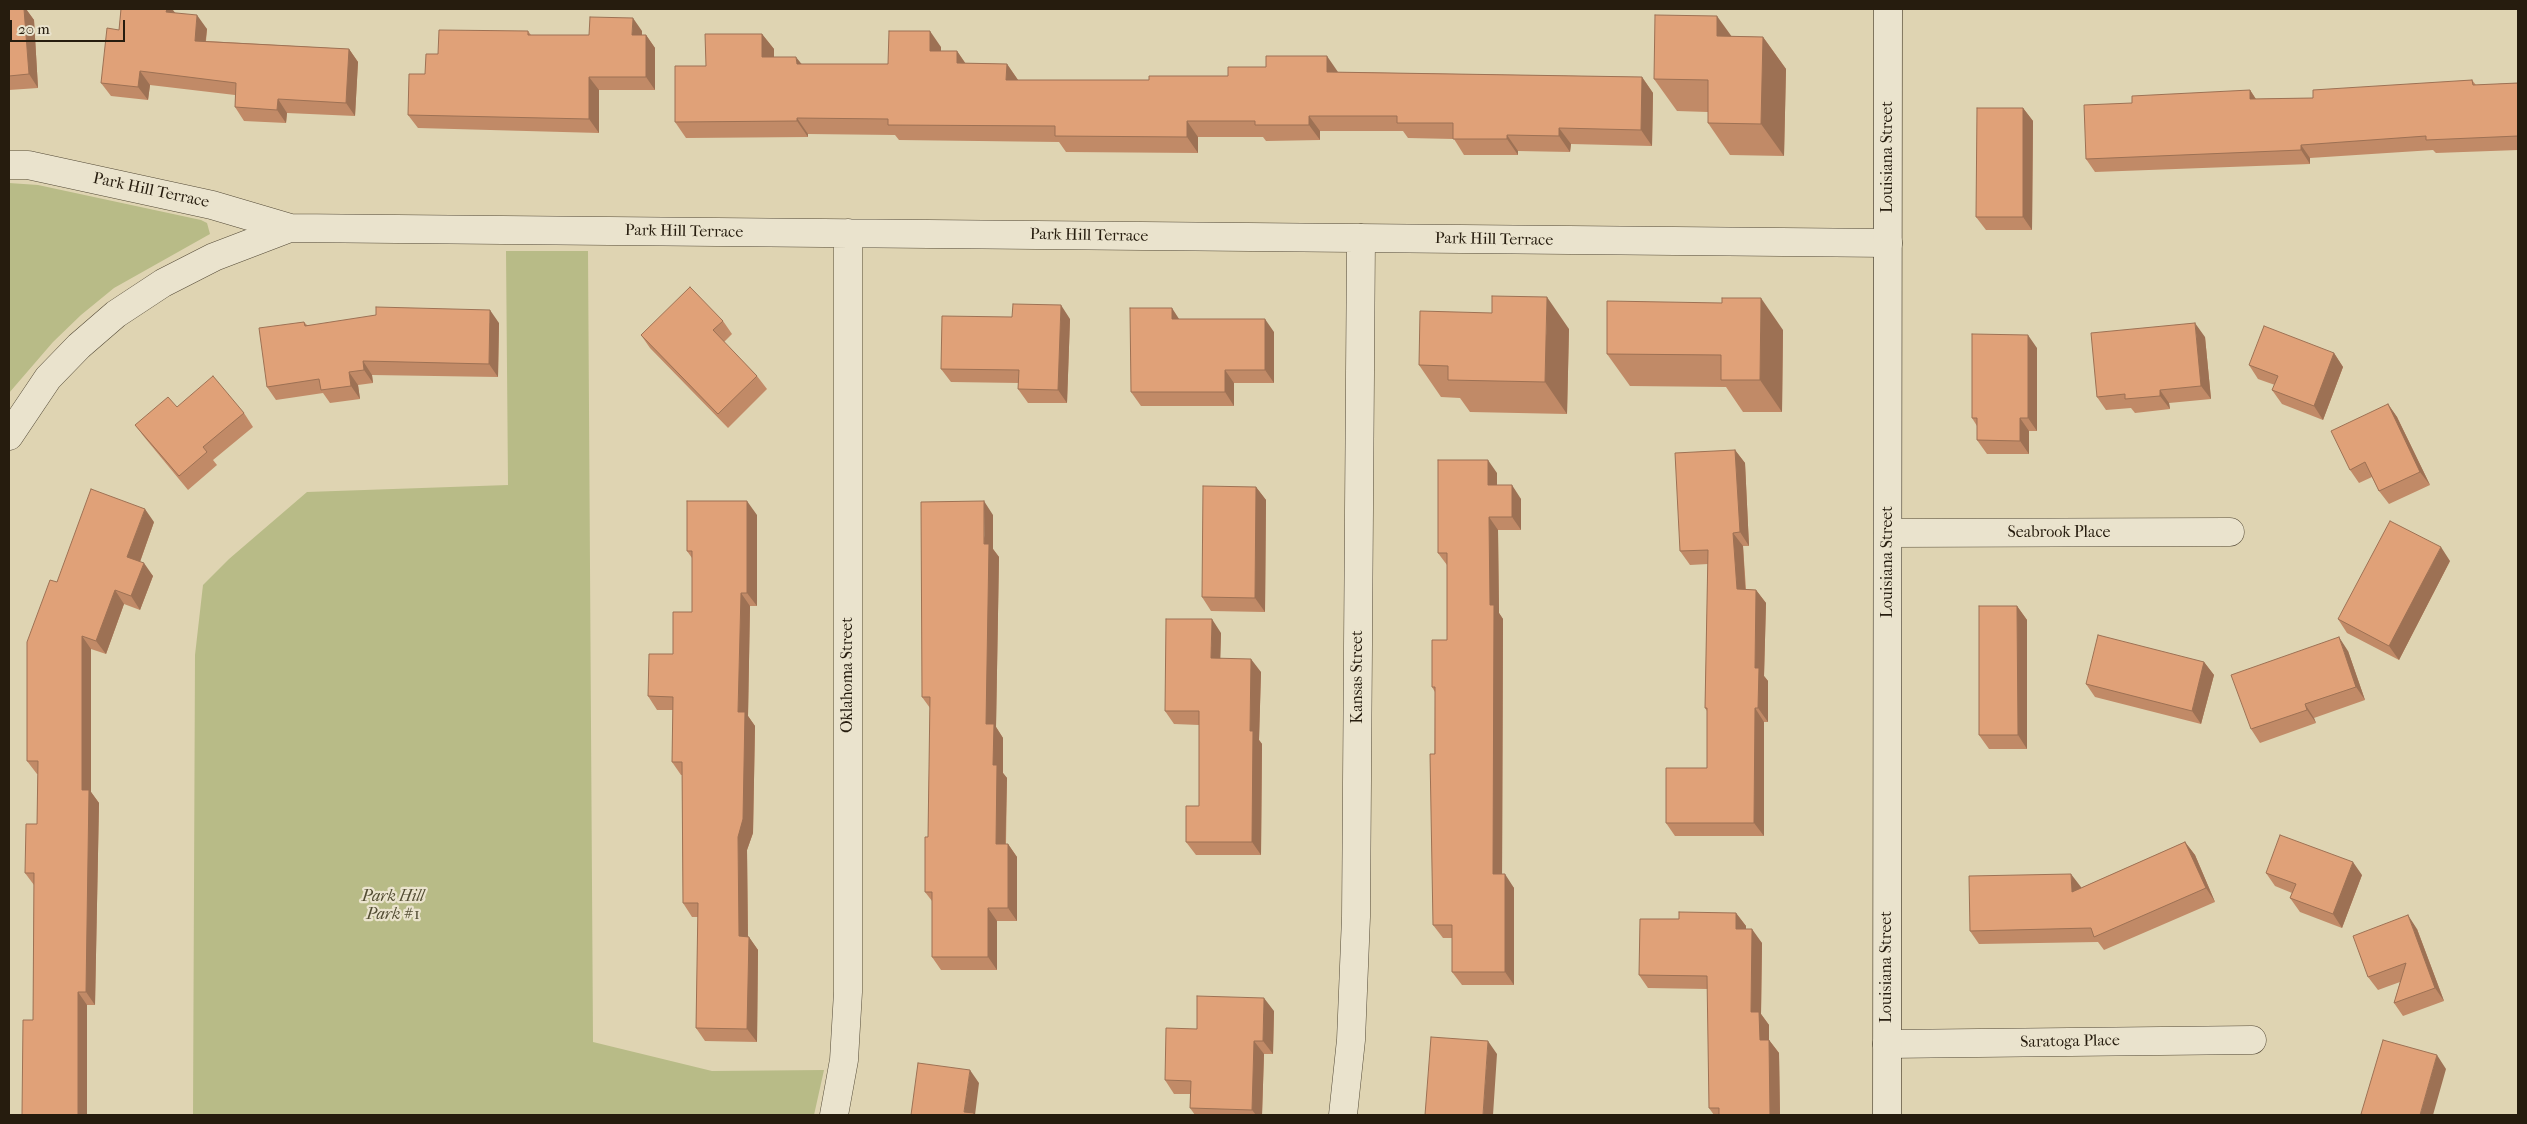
<!DOCTYPE html>
<html>
<head>
<meta charset="utf-8">
<style>
  body { margin:0 }
  #map { position:relative; width:2527px; height:1124px; overflow:hidden; background:#dfd4b2; font-family:"IM FELL French Canon",serif }
  canvas { display:block }
  .frame { position:absolute; inset:0; border:10px solid #261c0e; pointer-events:none }
  .scale { position:absolute; left:10px; top:20px; width:115px; height:22px; box-sizing:border-box; border:2px solid #261c0e; border-top:0; padding-left:6px; font-size:15px; line-height:18px; white-space:nowrap; color:#261c0e; -webkit-text-stroke:4px #eae3cd; paint-order:stroke }
</style>
</head>
<body>
<div id="map">
<canvas width="2527" height="1124"></canvas>
<div class="frame"></div>
<div class="scale">20 m</div>
</div>
<script>
const context = document.querySelector('canvas').getContext('2d');
context.lineJoin = 'round';
function fill(path, color) { context.fillStyle = color; context.fill(path, 'evenodd'); }
const toPath = rows => new Path2D(rows.map(r => 'M' + r).join(''));
function trace(path, color, width, dash) { context.strokeStyle = color; context.lineWidth = width; context.lineCap = dash ? 'butt' : 'round'; context.setLineDash(dash || []); context.stroke(path); }
function write(font, color, halo, rows, align = 'center') {
  context.font = font + ' "IM FELL French Canon",serif'; context.lineWidth = 4.5; context.setLineDash([]); context.textBaseline = 'middle'; context.strokeStyle = halo; context.fillStyle = color; for (const [text, x, y, turn = 0] of rows) {
    context.save(); context.translate(x, y); context.rotate((+turn || 0) * Math.PI / 180); context.textAlign = isNaN(turn) ? turn : align; if (halo) context.strokeText(text, 0, 0); context.fillText(text, 0, 0); context.restore();
  }
}
const green = toPath([
  [9,183,38,185,201,220,207,223,210,234,114,288,81,315,53,342,9,393],
  [506,251,588,251,593,1042,712,1071,824,1070,814,1115,193,1115,195,655,203,585,229,559,307,492,508,485]
]);
const minor = toPath([
  [9,165,28,165,212,205,290,228],
  [9,436,48,378,79,346,116,314,163,283,214,257,290,228,1888,243],
  [1888,533,2230,532],
  [1887,1044,2252,1040],
  [834,1115,844,1060,848,992,848,233],
  [1343,1115,1351,1040,1356,917,1361,238]
]);
const secondary = toPath([
  [1887,1115,1888,9]
]);
const wall = toPath([
  [9,9,26,9,34,20,38,88,9,90],
  [121,9,172,9,175,13,207,29,206,41,349,49,358,62,355,116,287,113,286,123,244,121,235,107,235,95,150,85,148,100,111,96,101,83,119,30],
  [528,31,531,35,589,35,642,31,642,35,646,35,655,48,655,90,599,90,599,133,418,128,408,115,438,54],
  [762,34,774,49,774,57,802,64,888,64,941,47,941,51,957,51,965,63,1007,64,1018,80,1149,80,1338,72,1642,77,1653,93,1652,146,1571,144,1570,152,1518,151,1518,155,1464,155,1454,139,1408,138,1403,131,1320,131,1320,140,1266,141,1263,137,1198,137,1198,153,1066,152,1059,142,899,140,895,135,808,134,808,137,686,138,675,122,706,66],
  [1731,36,1763,37,1786,69,1784,156,1730,155,1708,123,1708,112,1677,111,1654,79],
  [2472,80,2476,85,2518,83,2518,150,2436,153,2433,150,2310,158,2310,164,2095,172,2086,159,2132,103,2250,90,2256,99,2313,98],
  [2023,108,2033,121,2032,230,1986,230,1976,217],
  [1070,319,1067,403,1028,403,1018,389,1019,383,951,382,941,369],
  [1179,319,1274,332,1274,383,1234,383,1234,406,1141,406,1131,392],
  [723,321,732,334,724,342,757,376,767,389,728,428,650,348,641,335],
  [304,322,307,325,499,323,498,377,372,375,373,383,358,385,360,399,330,403,323,393,276,400,267,387],
  [1569,329,1567,414,1470,412,1460,398,1441,397,1419,365],
  [1783,330,1782,412,1743,412,1726,387,1630,386,1607,354],
  [2205,337,2211,399,2169,403,2170,409,2135,413,2131,408,2106,410,2097,397],
  [2037,348,2037,431,2029,431,2029,454,1987,454,1977,440,1977,426,1972,418],
  [2334,353,2343,367,2323,420,2282,404,2272,390,2275,385,2258,379,2249,365],
  [2388,404,2397,417,2430,485,2389,504,2379,491,2372,477,2359,483,2350,470],
  [177,407,244,413,253,427,213,460,217,465,188,490,145,438,135,425],
  [1735,450,1745,463,1749,546,1743,546,1746,589,1756,590,1766,603,1764,676,1768,681,1768,722,1764,722,1764,836,1675,836,1666,823,1707,768,1707,711,1705,708,1708,564,1690,565,1680,551],
  [1497,473,1497,485,1521,499,1521,530,1498,530,1499,613,1503,619,1502,874,1514,888,1514,985,1462,985,1452,972,1452,938,1443,938,1433,925,1435,692,1432,687,1447,640,1447,565,1438,553],
  [1256,487,1266,500,1265,612,1211,611,1202,597],
  [757,515,757,606,750,606,748,716,755,726,753,833,747,850,748,936,758,950,757,1042,705,1041,696,1028,698,917,692,917,683,903,682,775,681,775,672,762,673,710,657,710,648,696,673,654,692,612,692,558,687,551],
  [993,515,993,549,999,557,996,727,1003,738,1003,773,1007,778,1006,844,1008,844,1017,857,1017,921,997,921,997,970,941,970,932,957,932,901,925,892,928,837,930,708,922,697],
  [154,522,140,562,153,576,140,610,124,604,106,654,91,649,91,792,99,803,95,1005,87,1005,33,1020,34,885,25,873,37,824,38,774,37,774,27,761,57,582],
  [2450,561,2399,660,2347,633,2338,619],
  [2017,606,2027,620,2027,749,1989,749,1979,735],
  [1221,633,1220,658,1261,672,1259,740,1262,744,1261,855,1196,855,1186,842,1199,806,1199,725,1174,724,1165,711],
  [2348,651,2365,700,2314,718,2316,723,2260,743,2251,729],
  [2204,662,2214,675,2201,724,2095,697,2086,684],
  [2185,842,2195,855,2215,902,2104,950,2098,942,1979,944,1970,931,2081,887,2081,888],
  [2266,873,2362,875,2342,928,2300,912,2290,898,2292,893,2275,886],
  [1736,913,1746,926,1746,929,1762,943,1761,1014,1769,1025,1769,1040,1779,1053,1780,1115,1714,1115,1709,1108,1708,989,1648,988,1639,975,1679,919],
  [2417,929,2444,1001,2403,1016,2394,1003,2400,982,2378,990,2368,977],
  [1274,1011,1273,1054,1264,1054,1262,1115,1195,1115,1190,1108,1191,1094,1174,1094,1165,1080,1197,1029]
]);
const shadedWall = toPath([
  [24,9,26,9,34,20,38,88,29,74],
  [167,9,172,9,177,15,166,12],
  [197,15,207,29,204,54,195,41],
  [1717,16,1740,48,1717,36],
  [633,18,642,31,642,48,632,35],
  [930,31,941,47,941,67,930,51],
  [762,34,774,49,774,73,762,57],
  [646,35,655,48,655,90,646,77],
  [1763,37,1786,69,1784,156,1761,124],
  [349,49,358,62,355,116,346,103],
  [957,51,968,67,957,63],
  [1327,56,1338,72,1327,72],
  [796,57,808,72,797,64],
  [1007,64,1018,80,1018,96,1006,80],
  [140,71,150,85,148,100,138,87],
  [589,77,599,90,599,133,589,119],
  [1642,77,1653,93,1652,146,1641,130],
  [2250,90,2259,104,2250,99],
  [278,99,287,113,286,123,277,110],
  [2023,108,2033,121,2032,230,2023,217],
  [1309,116,1320,131,1320,140,1309,125],
  [797,118,808,134,808,137,797,121],
  [1187,121,1198,137,1198,153,1187,137],
  [1559,128,1571,144,1570,152,1559,136],
  [1507,135,1518,151,1518,155,1507,139],
  [2301,145,2310,158,2310,164,2301,150],
  [1547,297,1569,329,1567,414,1545,382],
  [1761,298,1783,330,1782,412,1760,380],
  [1061,305,1070,319,1067,403,1058,390],
  [1172,308,1181,322,1172,319],
  [490,310,499,323,498,377,489,364],
  [1265,319,1274,332,1274,383,1265,370],
  [2195,323,2205,337,2211,399,2201,386],
  [2028,335,2037,348,2037,431,2028,418],
  [2334,353,2343,367,2323,420,2314,406],
  [363,361,372,375,373,383,364,370],
  [1225,370,1234,383,1234,406,1225,392],
  [349,372,358,385,360,399,351,386],
  [2160,390,2169,403,2170,409,2160,396],
  [2388,404,2397,417,2430,485,2420,472],
  [2020,418,2029,431,2029,454,2020,441],
  [1735,450,1745,463,1749,546,1740,532],
  [1488,460,1497,473,1497,499,1488,485],
  [1512,485,1521,499,1521,530,1512,517],
  [1256,487,1266,500,1265,612,1255,598],
  [747,501,757,515,757,606,747,593],
  [984,501,993,515,993,549,999,557,996,727,1003,738,1003,773,1007,778,1005,857,996,844,993,765,986,724],
  [145,509,154,522,137,570,127,557],
  [1489,517,1498,530,1499,613,1503,619,1502,888,1493,874],
  [1733,533,1743,546,1746,603,1737,589],
  [2441,547,2450,561,2399,660,2389,646],
  [144,563,153,576,140,610,131,596],
  [115,590,124,604,106,654,96,641],
  [1756,590,1766,603,1764,676,1768,681,1768,722,1758,708,1755,668],
  [741,593,750,606,748,716,755,726,753,833,747,850,748,946,749,937,758,950,757,1042,747,1029,739,936,738,837,738,712],
  [2017,606,2027,620,2027,749,2018,735],
  [1212,619,1221,633,1220,672,1211,658],
  [82,636,91,649,91,792,99,803,95,1005,86,992,82,790],
  [2339,637,2348,651,2365,700,2356,687],
  [1251,659,1261,672,1259,740,1262,744,1261,855,1252,842,1250,731],
  [2204,662,2214,675,2201,724,2192,711],
  [2305,704,2314,718,2316,723,2307,710],
  [1755,708,1764,722,1764,836,1754,823],
  [2185,842,2195,855,2215,902,2206,888],
  [1008,844,1017,857,1017,921,1008,908],
  [2353,862,2362,875,2342,928,2333,914],
  [1505,874,1514,888,1514,985,1505,972],
  [2071,874,2081,887,2081,905,2072,892],
  [988,908,997,921,997,970,988,957],
  [1736,913,1746,926,1746,943,1736,929],
  [2408,915,2417,929,2444,1001,2435,988],
  [1752,929,1762,943,1761,1014,1769,1025,1769,1053,1760,1040,1751,1012],
  [78,992,87,1005,87,1115,78,1115],
  [1264,998,1274,1011,1273,1054,1263,1041],
  [1769,1040,1779,1053,1780,1115,1770,1115],
  [1254,1041,1264,1054,1262,1115,1256,1115,1252,1110],
  [1488,1041,1497,1054,1493,1115,1483,1115],
  [2437,1055,2446,1069,2433,1115,2420,1115],
  [970,1070,979,1083,975,1115,967,1115,964,1112]
]);
const building = toPath([
  [9,9,24,9,29,74,9,76,9,9],
  [121,9,167,9,166,12,197,15,195,41,349,49,346,103,278,99,277,110,235,107,236,83,140,71,138,87,101,83,107,28,119,30,121,9],
  [1655,15,1717,16,1717,36,1763,37,1761,124,1708,123,1708,80,1654,79,1655,15],
  [590,17,633,18,632,35,646,35,646,77,589,77,589,119,408,115,409,74,425,74,426,54,438,54,439,30,528,31,528,35,589,35,590,17],
  [889,31,930,31,930,51,957,51,957,63,1007,64,1006,80,1149,80,1149,76,1228,76,1228,67,1266,67,1266,56,1327,56,1327,72,1642,77,1641,130,1559,128,1559,136,1507,135,1507,139,1453,139,1453,123,1397,123,1397,116,1309,116,1309,125,1255,125,1255,121,1187,121,1187,137,1055,136,1055,126,888,125,888,119,797,118,797,121,675,122,675,66,706,66,705,34,762,34,762,57,796,57,797,64,888,64,889,31],
  [2472,80,2473,85,2518,83,2518,136,2426,140,2426,136,2301,145,2301,150,2086,159,2084,105,2132,103,2132,96,2250,90,2250,99,2313,98,2313,90,2472,80],
  [1977,108,2023,108,2023,217,1976,217,1977,108],
  [690,287,723,321,713,330,757,376,718,414,641,335,690,287],
  [1492,296,1547,297,1545,382,1448,380,1448,366,1419,365,1420,311,1492,313,1492,296],
  [1722,298,1761,298,1760,380,1721,380,1721,355,1607,354,1607,301,1722,303,1722,298],
  [1013,304,1061,305,1058,390,1018,389,1019,370,941,369,942,316,1012,317,1013,304],
  [376,307,490,310,489,364,363,361,364,370,349,372,351,386,321,390,319,379,267,387,259,328,304,322,305,326,376,315,376,307],
  [1130,308,1172,308,1172,319,1265,319,1265,370,1225,370,1225,392,1131,392,1130,308],
  [2195,323,2201,386,2160,390,2160,396,2125,399,2125,394,2097,397,2091,333,2195,323],
  [2264,326,2334,353,2314,406,2272,390,2278,376,2249,365,2264,326],
  [1972,334,2028,335,2028,418,2020,418,2020,441,1977,440,1977,418,1972,418,1972,334],
  [213,376,244,413,203,447,207,452,179,476,135,425,168,397,177,407,213,376],
  [2388,404,2420,472,2379,491,2365,462,2350,470,2331,431,2388,404],
  [1735,450,1740,532,1733,533,1737,589,1756,590,1755,668,1759,668,1758,708,1755,708,1754,823,1666,823,1666,768,1707,768,1707,708,1705,708,1708,550,1680,551,1675,453,1735,450],
  [1438,460,1488,460,1488,485,1512,485,1512,517,1489,517,1490,605,1494,605,1493,874,1505,874,1505,972,1452,972,1452,925,1433,925,1430,754,1435,754,1435,687,1432,687,1432,640,1447,640,1447,553,1438,553,1438,460],
  [1203,486,1256,487,1255,598,1202,597,1203,486],
  [91,489,145,509,127,557,144,563,131,596,115,590,96,641,82,636,82,790,89,790,86,992,78,992,78,1115,22,1115,23,1020,33,1020,34,873,25,873,26,824,37,824,38,761,27,761,27,642,50,580,57,582,91,489],
  [687,501,747,501,747,593,741,593,738,712,745,712,743,819,738,837,739,936,749,937,747,1029,696,1028,698,903,683,903,682,762,672,762,673,697,648,696,649,654,673,654,673,612,692,612,692,551,687,551,687,501],
  [984,501,984,544,989,544,986,724,994,724,993,765,997,765,996,844,1008,844,1008,908,988,908,988,957,932,957,932,892,925,892,925,837,928,837,930,697,922,697,921,502,984,501],
  [2390,521,2441,547,2389,646,2338,619,2390,521],
  [1979,606,2017,606,2018,735,1979,735,1979,606],
  [1166,619,1212,619,1211,658,1251,659,1250,731,1253,731,1252,842,1186,842,1186,806,1199,806,1199,711,1165,711,1166,619],
  [2098,635,2204,662,2192,711,2086,684,2098,635],
  [2339,637,2356,687,2305,704,2307,710,2251,729,2231,675,2339,637],
  [2280,835,2353,862,2333,914,2290,898,2296,884,2266,873,2280,835],
  [2185,842,2206,888,2094,937,2091,928,1970,931,1969,876,2071,874,2072,892,2185,842],
  [1679,912,1736,913,1736,929,1752,929,1751,1012,1759,1012,1760,1040,1769,1040,1770,1115,1719,1115,1719,1108,1709,1108,1707,976,1639,975,1640,919,1679,919,1679,912],
  [2408,915,2435,988,2394,1003,2406,963,2368,977,2353,936,2408,915],
  [1197,996,1264,998,1263,1041,1254,1041,1252,1110,1190,1108,1191,1081,1165,1080,1166,1028,1197,1029,1197,996],
  [1431,1037,1488,1041,1483,1115,1425,1115,1431,1037],
  [2383,1040,2437,1055,2420,1115,2365,1115,2361,1114,2383,1040],
  [918,1063,970,1070,964,1112,974,1113,974,1115,911,1115,918,1063]
]);
const streetNames = [
  ["Louisiana Street",1888,157,-90],
  ["Park Hill Terrace",151,191,12],
  ["Park Hill Terrace",684,232,1],
  ["Park Hill Terrace",1089,236,1],
  ["Park Hill Terrace",1494,240,1],
  ["Seabrook Place",2059,533],
  ["Louisiana Street",1888,562,-90],
  ["Oklahoma Street",848,675,-90],
  ["Kansas Street",1358,677,-90],
  ["Louisiana Street",1887,967,-90],
  ["Saratoga Place",2070,1042,-1]
];
const parkNames = [
  ["Park Hill",393,897],
  ["Park #1",393,915]
];
fill(green, '#b8bb87');
trace(minor, '#544a37', 29);
trace(secondary, '#261c0e', 29);
trace(minor, '#eae3cd', 28);
trace(secondary, '#eae3cd', 28);
fill(wall, '#c18a67');
fill(shadedWall, '#9d7154');
fill(building, '#e0a178');
trace(building, '#9d7154', 1);
write('16px', '#261c0e', '#eae3cd', streetNames);
write('italic 16px', '#524c32', '#eae3cd', parkNames);
</script>
</body>
</html>
